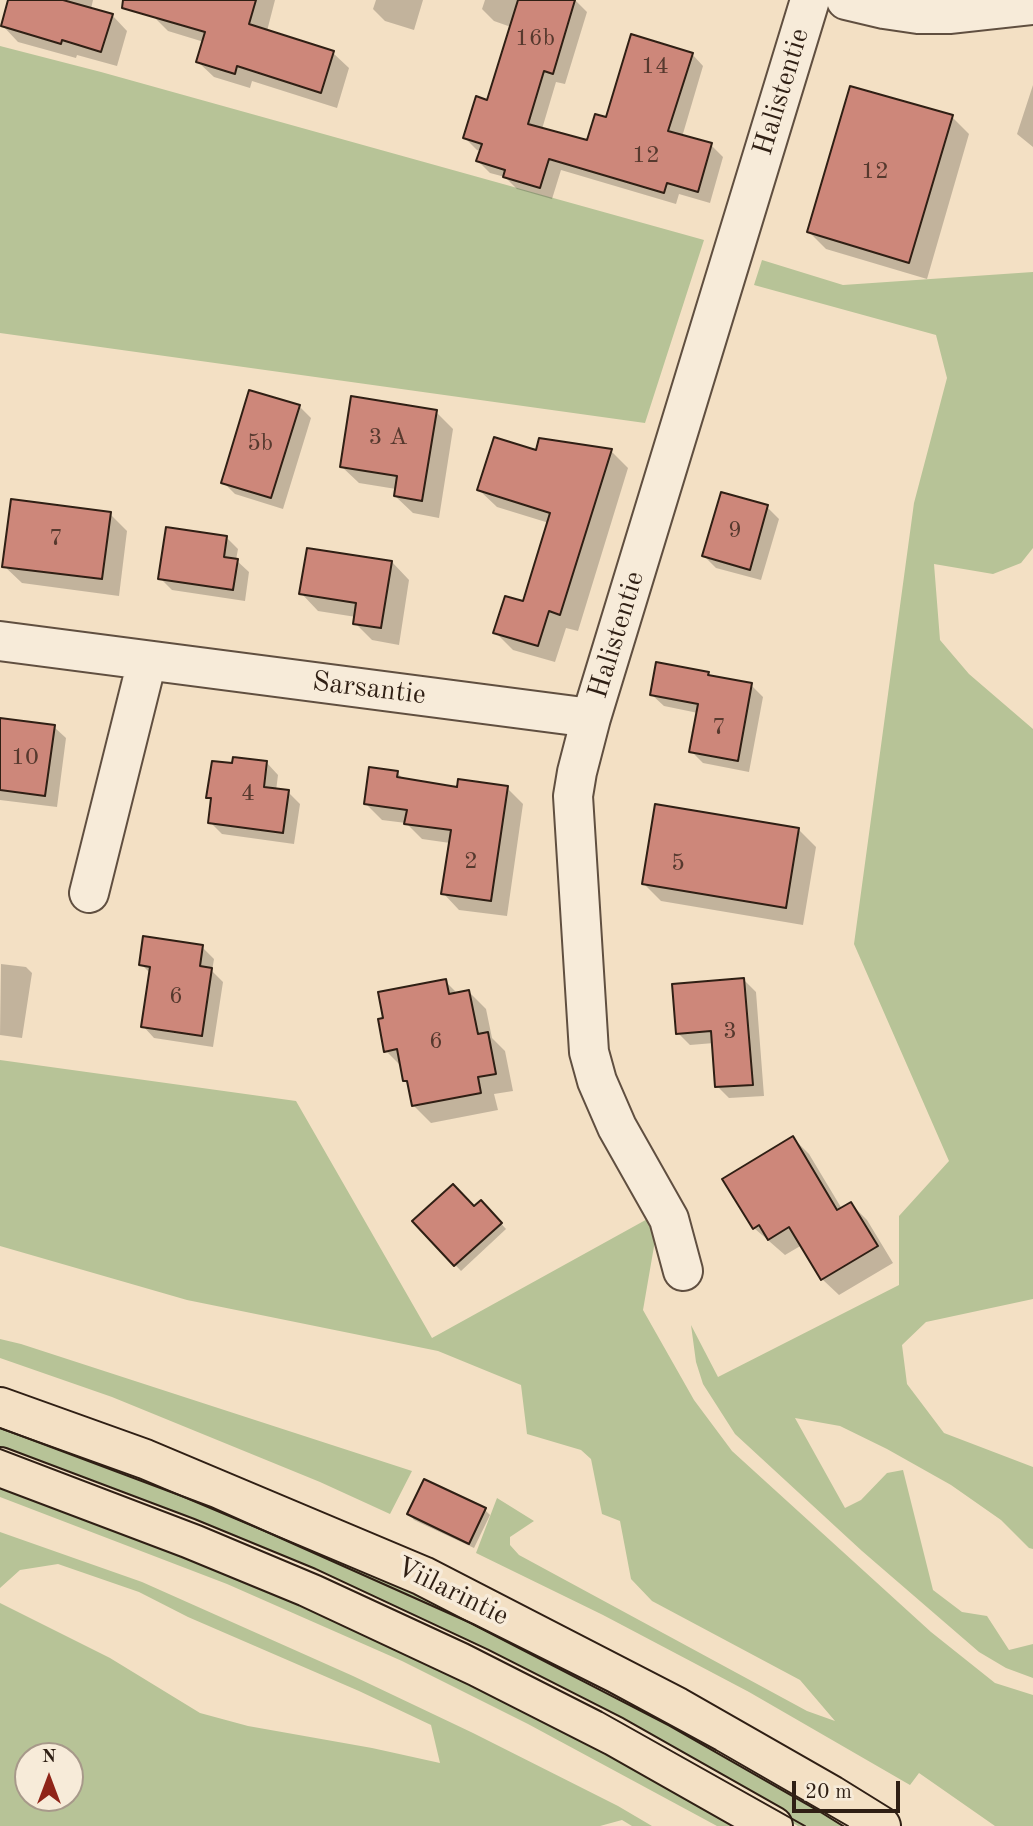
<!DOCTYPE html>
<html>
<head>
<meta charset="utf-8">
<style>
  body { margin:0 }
  #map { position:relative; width:1033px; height:1826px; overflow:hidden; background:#f3e0c4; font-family:"Old Standard TT",serif }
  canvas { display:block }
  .north { position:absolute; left:14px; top:1742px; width:70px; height:70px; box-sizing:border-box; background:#f7ebd9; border:2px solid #a7998a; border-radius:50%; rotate:0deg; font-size:19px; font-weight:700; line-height:28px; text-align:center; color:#2f1f14 }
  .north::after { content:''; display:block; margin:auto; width:24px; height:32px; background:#8f2418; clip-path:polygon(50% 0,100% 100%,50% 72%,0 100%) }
  .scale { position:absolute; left:792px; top:1781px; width:108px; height:32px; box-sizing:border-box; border:4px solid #2f1f14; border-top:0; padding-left:9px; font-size:21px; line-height:24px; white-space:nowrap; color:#2f1f14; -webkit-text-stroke:5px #f7ebd9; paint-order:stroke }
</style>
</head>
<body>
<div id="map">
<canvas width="1033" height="1826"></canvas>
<div class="north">N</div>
<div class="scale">20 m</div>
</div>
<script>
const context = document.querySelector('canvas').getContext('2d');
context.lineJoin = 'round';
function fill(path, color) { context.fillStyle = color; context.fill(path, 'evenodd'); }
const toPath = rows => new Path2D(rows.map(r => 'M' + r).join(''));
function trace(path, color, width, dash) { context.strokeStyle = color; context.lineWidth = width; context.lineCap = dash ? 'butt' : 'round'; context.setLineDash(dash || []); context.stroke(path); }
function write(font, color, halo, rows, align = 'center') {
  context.font = font + ' "Old Standard TT",serif'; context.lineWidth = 7; context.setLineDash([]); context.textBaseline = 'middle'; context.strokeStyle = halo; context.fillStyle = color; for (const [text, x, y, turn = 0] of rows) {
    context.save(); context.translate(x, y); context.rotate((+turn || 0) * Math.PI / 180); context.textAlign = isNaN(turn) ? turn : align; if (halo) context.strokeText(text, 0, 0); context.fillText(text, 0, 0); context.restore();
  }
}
const green = toPath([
  [0,46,101,72,704,240,645,423,0,333],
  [762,260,843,285,1033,272,1033,548,1021,563,993,574,934,564,940,640,969,674,1033,729,1033,1299,926,1322,902,1345,907,1384,944,1433,1033,1467,1033,1549,1029,1548,1001,1520,951,1485,887,1449,840,1426,795,1418,845,1508,861,1500,887,1473,903,1470,933,1590,962,1612,987,1616,1009,1650,1033,1644,1033,1678,1006,1668,979,1652,862,1551,735,1434,703,1384,696,1362,691,1325,718,1377,899,1285,899,1216,949,1161,854,944,914,503,947,378,936,335,754,285],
  [0,1060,296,1101,432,1338,651,1217,657,1229,643,1310,694,1400,732,1451,931,1632,995,1683,1033,1695,1033,1826,995,1826,919,1773,910,1785,749,1692,603,1615,476,1553,497,1498,534,1521,510,1537,510,1545,519,1555,807,1711,835,1721,800,1680,652,1601,631,1579,620,1521,602,1514,591,1459,581,1450,527,1434,521,1385,438,1351,187,1300,0,1246],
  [0,1339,21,1344,412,1471,390,1514,320,1482,112,1397,0,1358],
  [0,1416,379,1568,868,1826,798,1826,724,1783,0,1455],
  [0,1480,332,1612,750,1826,717,1826,528,1724,402,1661,227,1584,0,1497],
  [0,1532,142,1582,353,1676,473,1733,618,1806,652,1826,632,1826,622,1820,600,1826,0,1826,0,1603,110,1658,200,1713,248,1726,372,1748,440,1763,431,1725,359,1691,188,1617,139,1592,58,1564,20,1570,0,1588],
  [28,1756,70,1756,70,1798,28,1798]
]);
const shadow = toPath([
  [10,0,93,0,91,9,112,15,127,31,117,66,77,55,76,58,18,42,3,26],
  [157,0,275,0,267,31,333,53,349,68,337,108,252,81,250,88,214,77,198,62,204,42,168,31,152,15],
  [376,0,423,0,414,30,385,21,373,9],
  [485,0,575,0,587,12,565,84,556,82,542,129,589,142,607,119,692,54,703,66,682,137,711,145,723,157,710,203,679,194,676,204,561,170,552,199,517,189,505,177,490,173,478,161,481,151,477,150,465,138,488,102,511,27,494,21,482,9],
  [1033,85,1033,147,1017,134],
  [952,117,969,134,927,279,826,249,809,232],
  [299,406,311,418,283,509,235,494,223,482],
  [436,412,453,429,439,518,413,513,395,496,396,489,359,483,341,466],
  [611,451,628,468,578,631,566,628,555,662,513,650,495,632,524,603,549,523,497,507,479,490,537,452],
  [767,507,779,519,761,580,716,568,704,556],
  [110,514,127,531,119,596,22,583,4,566],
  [226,537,238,549,236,560,249,572,245,601,172,590,160,578],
  [392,562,409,580,399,645,372,640,355,623,356,617,318,611,301,593],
  [708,673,712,678,751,685,763,697,749,772,703,763,691,751,698,713,664,706,652,695],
  [0,719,54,727,66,738,57,807,0,800],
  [267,763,278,775,276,791,288,792,300,804,294,844,222,834,210,822,213,801,208,797,234,765],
  [397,773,405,780,459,789,507,788,523,804,507,916,459,910,443,893,450,843,422,839,406,823,382,820,366,804],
  [799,830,816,847,803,925,661,901,644,884],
  [202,947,214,959,212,971,223,982,213,1047,154,1038,143,1026,151,974,141,964],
  [1,964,26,967,32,973,22,1038,0,1035],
  [744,980,756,992,764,1096,729,1098,717,1086,714,1043,690,1045,678,1033],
  [445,981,458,994,469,992,486,1009,492,1038,505,1051,513,1091,494,1094,498,1110,431,1123,413,1105,410,1086,405,1081,402,1067,386,1051],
  [793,1138,809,1154,842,1209,851,1204,867,1220,893,1263,839,1295,822,1279,802,1245,785,1255,754,1228],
  [481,1202,506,1229,461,1271,414,1221,474,1209],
  [485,1510,490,1515,474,1548,414,1520,409,1514]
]);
const building = toPath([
  [8,0,63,0,113,14,101,52,62,40,61,44,1,26,8,0],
  [123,0,256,0,249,24,334,51,321,93,237,66,235,74,196,62,205,32,122,8,123,0],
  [518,0,575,0,553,74,544,71,528,124,587,140,595,114,606,117,631,34,693,53,668,131,712,143,698,192,667,183,664,193,549,159,540,188,503,177,505,170,476,161,482,144,463,138,476,96,487,100,518,0],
  [850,86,953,115,909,263,807,232,850,86],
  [249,390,300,405,271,498,221,483,249,390],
  [351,396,437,410,422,501,394,496,397,476,340,467,351,396],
  [494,437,536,450,539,438,612,449,560,615,549,611,538,646,493,633,505,596,523,601,550,513,477,490,494,437],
  [721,492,768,505,750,570,702,556,721,492],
  [11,499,111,512,102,579,2,567,11,499],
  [166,527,227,536,224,557,238,559,233,590,158,579,166,527],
  [307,548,392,561,381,628,353,624,356,603,299,594,307,548],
  [656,662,709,672,708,675,752,683,738,761,689,752,698,704,650,695,656,662],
  [0,718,55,725,45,796,0,790,0,718],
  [233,757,267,761,264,787,289,790,283,833,208,823,211,798,206,798,212,761,232,763,233,757],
  [369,767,398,771,397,777,457,787,458,779,508,786,491,901,441,894,451,830,404,824,407,810,364,804,369,767],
  [655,804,799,828,786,908,642,884,655,804],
  [143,936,203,945,200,966,212,968,202,1036,141,1027,150,967,139,965,143,936],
  [744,978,753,1085,715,1087,711,1031,676,1034,672,984,744,978],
  [446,979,449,994,469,990,478,1034,488,1032,496,1074,478,1077,481,1093,412,1106,407,1081,403,1081,397,1049,384,1052,378,1019,383,1018,378,992,446,979],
  [793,1136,837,1210,851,1202,878,1246,821,1280,789,1227,768,1240,759,1225,753,1229,722,1179,793,1136],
  [453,1184,474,1206,481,1200,502,1223,454,1266,412,1221,453,1184],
  [424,1479,486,1508,469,1544,407,1514,424,1479]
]);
const minor = toPath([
  [846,0,884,9,918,14,949,14,1033,5],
  [0,641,591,718],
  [89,893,147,661],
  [683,1271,669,1219,617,1127,597,1081,589,1052,573,796,577,772,591,718,810,0]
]);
const major = toPath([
  [0,1407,145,1459,423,1576,677,1707,831,1795,881,1826],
  [0,1467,188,1538,307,1587,478,1667,614,1736,773,1826]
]);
const tram = toPath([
  [0,1428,211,1507,473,1624,607,1691,716,1750,848,1826],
  [0,1449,202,1526,321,1576,468,1644,602,1712,805,1826]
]);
const numberNames = [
  ["16b",535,39],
  ["14",655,67],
  ["12",646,156],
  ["12",875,172],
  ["3 A",388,438],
  ["5b",260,444],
  ["9",735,531],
  ["7",56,539],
  ["7",719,728],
  ["10",25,758],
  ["4",248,794],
  ["2",471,862],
  ["5",678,864],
  ["6",176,997],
  ["3",730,1032],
  ["6",436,1042]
];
const streetNames = [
  ["Halistentie",782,92,-73],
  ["Halistentie",617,635,-73],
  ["Sarsantie",369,689,7],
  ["Viilarintie",452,1592,26]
];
fill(green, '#b7c397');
fill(shadow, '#0003');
fill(building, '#cd877a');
trace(building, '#2f1f14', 2);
trace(minor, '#604f40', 42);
trace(major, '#2f1f14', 42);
trace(minor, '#f7ebd9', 38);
trace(major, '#f3e0c4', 38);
trace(tram, '#2f1f14', 2);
write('24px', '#56392e', null, numberNames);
write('28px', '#2f1f14', '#f7ebd9', streetNames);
</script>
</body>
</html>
